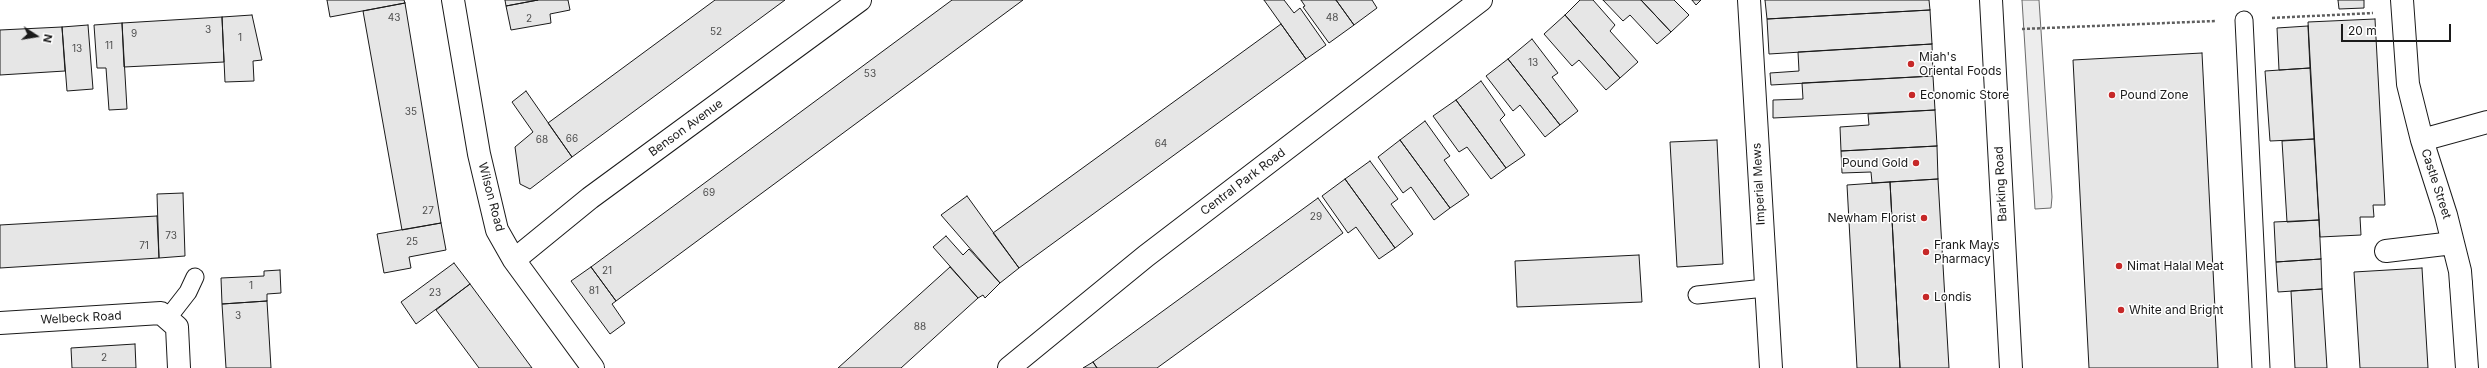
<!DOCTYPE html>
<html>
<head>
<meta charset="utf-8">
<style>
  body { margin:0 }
  #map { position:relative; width:2487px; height:368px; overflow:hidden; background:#fff; font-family:Inter,sans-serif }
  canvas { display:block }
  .north { position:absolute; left:16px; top:16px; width:40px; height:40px; -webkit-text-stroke:3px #fff; paint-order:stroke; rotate:102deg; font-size:11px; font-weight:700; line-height:16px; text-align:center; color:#1a1a1a }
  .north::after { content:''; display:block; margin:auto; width:14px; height:18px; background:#1a1a1a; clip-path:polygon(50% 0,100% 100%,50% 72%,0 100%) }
  .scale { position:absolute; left:2341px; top:24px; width:110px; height:18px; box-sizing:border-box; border:2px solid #1a1a1a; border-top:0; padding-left:5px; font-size:12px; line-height:14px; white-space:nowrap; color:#1a1a1a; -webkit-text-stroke:3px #fff; paint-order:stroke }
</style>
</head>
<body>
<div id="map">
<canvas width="2487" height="368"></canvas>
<div class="north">N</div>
<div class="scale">20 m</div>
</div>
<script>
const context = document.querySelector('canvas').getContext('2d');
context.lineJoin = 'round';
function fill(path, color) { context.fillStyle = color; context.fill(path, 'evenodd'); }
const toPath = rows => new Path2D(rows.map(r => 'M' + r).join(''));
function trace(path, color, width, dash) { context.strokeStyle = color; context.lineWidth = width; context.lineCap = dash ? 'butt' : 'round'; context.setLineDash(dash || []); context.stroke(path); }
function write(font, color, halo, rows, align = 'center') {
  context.font = font + ' Inter,sans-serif'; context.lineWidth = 3; context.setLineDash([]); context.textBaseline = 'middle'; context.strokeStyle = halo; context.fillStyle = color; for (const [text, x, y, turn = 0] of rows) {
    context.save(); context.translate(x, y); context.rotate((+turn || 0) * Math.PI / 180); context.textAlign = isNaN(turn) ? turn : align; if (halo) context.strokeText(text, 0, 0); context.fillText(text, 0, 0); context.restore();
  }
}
const parking = toPath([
  [2022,0,2039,0,2052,197,2051,208,2035,209,2022,0]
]);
const building = toPath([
  [327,0,404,0,405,3,330,17,327,0],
  [505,0,538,0,506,6,505,0],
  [538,0,568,0,570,10,550,14,551,23,511,30,506,6,538,0],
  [715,0,785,0,572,157,548,123,715,0],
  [952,0,1023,0,616,301,591,267,952,0],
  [1264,0,1284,0,1294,13,1300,8,1326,45,1306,59,1264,0],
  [1301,0,1336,0,1354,25,1329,43,1303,7,1305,6,1301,0],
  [1336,0,1372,0,1377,8,1354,25,1336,0],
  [1580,0,1593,0,1615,25,1610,31,1638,62,1620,78,1565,15,1580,0],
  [1603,0,1641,0,1671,32,1657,44,1630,15,1623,21,1603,0],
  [1641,0,1674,0,1689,15,1671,32,1641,0],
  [1692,0,1701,0,1696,5,1692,0],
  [1765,0,1929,0,1930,10,1767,19,1765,0],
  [2338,0,2364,0,2364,8,2339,9,2338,0],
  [405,3,441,223,402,230,363,11,405,3],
  [1930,10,1932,44,1769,54,1767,19,1930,10],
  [252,15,262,60,253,61,254,81,225,82,222,17,252,15],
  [1565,15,1620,78,1606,90,1579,60,1572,66,1544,34,1565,15],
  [222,17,224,62,124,67,122,23,222,17],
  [2375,19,2385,205,2373,205,2374,217,2360,217,2361,235,2320,237,2308,22,2375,19],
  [122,23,127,109,109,110,106,68,97,68,94,25,122,23],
  [1281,24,1306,59,1019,268,993,233,1281,24],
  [88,25,93,89,67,91,62,27,88,25],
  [2308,26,2310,68,2279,70,2277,28,2308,26],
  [62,27,65,71,0,75,0,30,62,27],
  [1532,39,1558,73,1552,77,1578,111,1560,125,1508,59,1532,39],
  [1932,44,1933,76,1771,85,1770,73,1799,71,1798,52,1932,44],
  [2202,53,2218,368,2089,368,2073,60,2202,53],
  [1508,59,1560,125,1545,137,1520,105,1513,111,1486,76,1508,59],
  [2310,68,2314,139,2270,141,2265,71,2310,68],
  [1933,76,1935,110,1773,118,1773,100,1803,99,1802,83,1933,76],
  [1481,81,1505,115,1500,120,1525,155,1506,168,1456,100,1481,81],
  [526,91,572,157,530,189,520,184,515,147,533,132,512,102,526,91],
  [1456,100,1506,168,1491,179,1467,147,1459,152,1433,116,1456,100],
  [1935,110,1937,146,1841,151,1840,127,1869,125,1868,114,1935,110],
  [1425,121,1450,156,1444,160,1469,195,1450,208,1400,140,1425,121],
  [2314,139,2319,220,2287,222,2282,141,2314,139],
  [1400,140,1450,208,1434,220,1411,187,1403,193,1378,157,1400,140],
  [1717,140,1723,264,1677,267,1670,142,1717,140],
  [1937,146,1938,179,1872,183,1871,172,1842,173,1841,151,1937,146],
  [1370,161,1398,199,1391,204,1413,234,1395,248,1345,179,1370,161],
  [1345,179,1395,248,1379,259,1356,227,1348,233,1322,196,1345,179],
  [1938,179,1949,368,1900,368,1890,182,1938,179],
  [1890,182,1900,368,1857,368,1847,185,1890,182],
  [183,193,185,256,159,258,157,194,183,193],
  [967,196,1019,268,1000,283,941,215,967,196],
  [1318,198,1343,233,1157,368,1097,368,1093,362,1318,198],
  [157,216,159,258,0,268,0,225,157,216],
  [2319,220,2321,259,2276,262,2274,222,2319,220],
  [441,223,446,250,409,257,411,268,384,273,377,234,441,223],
  [946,236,963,255,969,249,1000,283,985,298,983,295,978,298,933,247,946,236],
  [1639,255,1642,302,1517,307,1515,261,1639,255],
  [2321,259,2322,289,2278,292,2276,262,2321,259],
  [454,263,470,284,416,324,401,302,454,263],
  [591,267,616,301,612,304,625,323,610,334,571,281,591,267],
  [950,267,978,298,901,368,838,368,950,267],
  [2422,268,2428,368,2360,368,2354,272,2422,268],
  [280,270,281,293,267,294,267,301,222,304,221,278,264,276,264,271,280,270],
  [470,284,532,368,479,368,436,310,470,284],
  [2322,289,2327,368,2295,368,2291,291,2322,289],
  [267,301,271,368,226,368,222,304,267,301],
  [135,344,136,368,72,368,71,348,135,344],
  [1093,362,1097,368,1083,368,1093,362]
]);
const path = toPath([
  [2272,18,2373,13],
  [2022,29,2215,21]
]);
const service = toPath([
  [2244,20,2261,368],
  [1697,295,1765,288],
  [167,319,188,292,195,277]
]);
const pedestrian = toPath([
  [2461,284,2467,368]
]);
const minor = toPath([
  [453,0,479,154,497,230,514,260,593,368],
  [1749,0,1771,368],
  [2402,0,2408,84,2422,140,2446,215,2460,271,2461,284],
  [2422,140,2487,122],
  [2386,251,2453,243],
  [514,260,590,198,860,0],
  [0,323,161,313,177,327,179,368]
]);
const secondary = toPath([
  [1009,368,1146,256,1481,0]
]);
const primary = toPath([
  [1991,0,2011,368]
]);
const markers = [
  [1911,64,4,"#c62828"],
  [1912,95,4,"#c62828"],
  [2112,95,4,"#c62828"],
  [1916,163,4,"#c62828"],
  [1924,218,4,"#c62828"],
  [1926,252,4,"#c62828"],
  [2119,266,4,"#c62828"],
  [1926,297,4,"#c62828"],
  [2121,310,4,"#c62828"]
];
const numberNames = [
  ["43",394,18],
  ["48",1332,18],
  ["2",529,19],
  ["3",208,30],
  ["52",716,32],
  ["9",134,34],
  ["1",240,38],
  ["11",109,46],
  ["13",77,49],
  ["13",1533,63],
  ["53",870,74],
  ["35",411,112],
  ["66",572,139],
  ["68",542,140],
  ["64",1161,144],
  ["69",709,193],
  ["27",428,211],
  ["29",1316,217],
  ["73",171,236],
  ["25",412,242],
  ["71",144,246],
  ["21",607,271],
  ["1",251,286],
  ["81",594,291],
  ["23",435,293],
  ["3",238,316],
  ["88",920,327],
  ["2",104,358]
];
const poiNames = [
  ["Miah's",1919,57],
  ["Oriental Foods",1919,71],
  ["Economic Store",1920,95],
  ["Pound Zone",2120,95],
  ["Pound Gold",1908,163,"right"],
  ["Newham Florist",1916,218,"right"],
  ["Frank Mays",1934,245],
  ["Pharmacy",1934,259],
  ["Nimat Halal Meat",2127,266],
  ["Londis",1934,297],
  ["White and Bright",2129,310]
];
const streetNames = [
  ["Benson Avenue",686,128,-36],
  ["Central Park Road",1243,182,-37],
  ["Imperial Mews",1759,184,-93],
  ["Barking Road",2001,184,-93],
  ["Castle Street",2436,184,72],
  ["Wilson Road",491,197,75],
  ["Welbeck Road",81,318,-3]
];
fill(parking, '#ededed');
trace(parking, '#6a6a6a', 1);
fill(building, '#e6e6e6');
trace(building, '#1a1a1a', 1);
trace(service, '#1a1a1a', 19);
trace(pedestrian, '#1a1a1a', 24);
trace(minor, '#1a1a1a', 24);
trace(secondary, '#1a1a1a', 24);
trace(primary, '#1a1a1a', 24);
trace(path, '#5f5f5f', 2.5, [3, 2]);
trace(service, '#fff', 17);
trace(pedestrian, '#fff', 22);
trace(minor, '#fff', 22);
trace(secondary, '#fff', 22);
trace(primary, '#fff', 22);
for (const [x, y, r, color] of markers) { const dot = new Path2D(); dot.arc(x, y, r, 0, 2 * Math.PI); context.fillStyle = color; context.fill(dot); trace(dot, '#fff', 1.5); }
write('10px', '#4d4d4d', null, numberNames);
write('12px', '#1a1a1a', '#fff', poiNames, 'left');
write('12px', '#1a1a1a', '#fff', streetNames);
</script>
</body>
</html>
